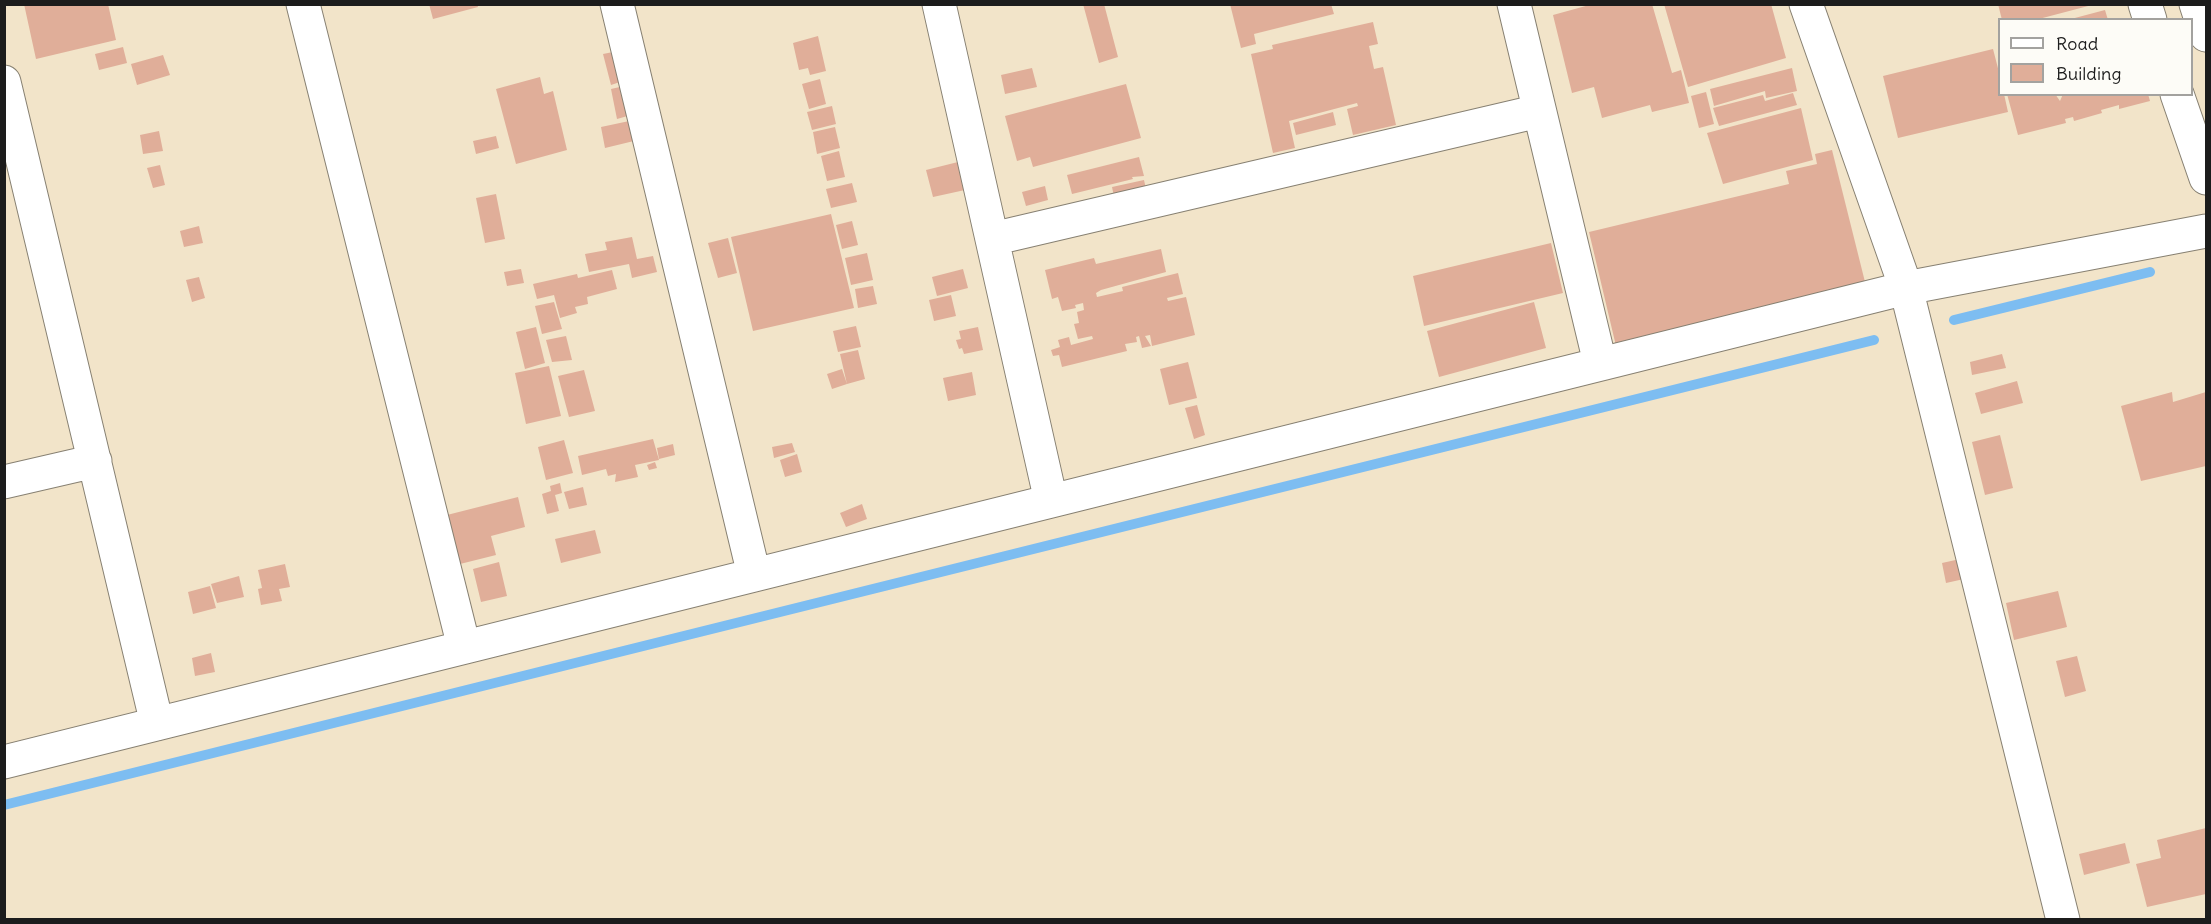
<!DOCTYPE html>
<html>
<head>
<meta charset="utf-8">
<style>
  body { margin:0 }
  #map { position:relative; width:2211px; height:924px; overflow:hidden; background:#f2e4c9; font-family:Delius,sans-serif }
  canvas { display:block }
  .frame { position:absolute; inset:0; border:6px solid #1c1c1c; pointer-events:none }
  .legend { position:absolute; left:1998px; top:18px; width:195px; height:78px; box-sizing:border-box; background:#fdfcf7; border:2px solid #a3a29f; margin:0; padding:8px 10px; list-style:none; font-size:18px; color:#1c1c1c }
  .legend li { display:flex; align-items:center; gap:12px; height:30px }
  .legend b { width:30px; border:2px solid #a3a29f }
</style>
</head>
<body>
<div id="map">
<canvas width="2211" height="924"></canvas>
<div class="frame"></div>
<ul class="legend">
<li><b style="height:8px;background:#fff"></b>Road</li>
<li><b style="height:16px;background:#e0ae99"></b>Building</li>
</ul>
</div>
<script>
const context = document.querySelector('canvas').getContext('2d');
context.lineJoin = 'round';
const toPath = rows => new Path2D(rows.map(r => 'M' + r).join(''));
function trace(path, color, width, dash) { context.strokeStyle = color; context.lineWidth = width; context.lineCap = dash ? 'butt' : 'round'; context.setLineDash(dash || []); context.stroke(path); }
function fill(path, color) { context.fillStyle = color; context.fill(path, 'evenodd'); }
const stream = toPath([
  [1954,320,2150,272],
  [4,805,1874,340]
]);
const building = toPath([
  [24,4,108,4,116,40,36,59],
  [429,4,477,4,478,7,433,19],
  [1083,4,1104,4,1118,57,1099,63],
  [1230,4,1331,4,1334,14,1254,34,1256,44,1241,48],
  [1593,4,1652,4,1672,73,1681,70,1689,103,1652,112,1650,105,1602,118,1594,87,1572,93,1553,15],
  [1664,4,1771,4,1786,58,1688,87],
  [1998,4,2092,4,2092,5,2035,20,2002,20],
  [2105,10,2108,20,2071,20,2071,19],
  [1373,22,1378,44,1369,46,1374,69,1383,67,1396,125,1353,135,1347,109,1358,106,1357,103,1289,121,1295,148,1273,153,1251,54,1273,49,1272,45],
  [818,36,826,71,810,75,808,68,799,70,793,43],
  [123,47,127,63,99,70,95,54],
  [1993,49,2000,76,2000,94,2004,94,2008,112,1898,138,1883,76],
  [613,52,620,82,611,85,603,54],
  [163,55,170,75,137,85,131,64],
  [1032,68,1037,87,1005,94,1001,75],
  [1792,68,1797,91,1766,98,1765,91,1714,106,1710,89],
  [540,77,544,94,553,91,567,150,516,164,496,89],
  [820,79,826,104,809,109,802,84],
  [1126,84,1141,138,1033,167,1030,157,1017,161,1005,116],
  [624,86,631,115,617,119,611,89],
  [1706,92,1714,124,1699,128,1691,96],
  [1793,93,1797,105,1719,126,1713,108,1763,95,1765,101],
  [2007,94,2055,94,2060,101,2063,94,2148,94,2150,101,2119,109,2119,105,2101,110,2102,113,2074,121,2073,117,2065,119,2066,123,2018,135],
  [832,106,836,124,812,130,807,112],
  [1801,108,1813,160,1723,184,1707,133],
  [1333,112,1336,125,1296,135,1293,123],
  [634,120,638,140,605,148,601,127],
  [835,127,840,148,817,154,813,132],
  [159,131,163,151,143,154,140,135],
  [496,136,499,148,476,154,473,141],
  [1832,150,1866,286,1616,346,1589,232,1789,184,1786,171,1817,164,1815,154],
  [839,151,845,177,827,181,821,156],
  [1139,157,1144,176,1132,177,1133,179,1072,194,1067,175],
  [958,162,965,190,933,197,926,170],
  [160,165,165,185,153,188,147,168],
  [1144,180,1148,198,1116,206,1112,187],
  [852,183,857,202,831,208,826,189],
  [1045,186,1048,200,1026,206,1022,192],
  [496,194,505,239,485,243,476,198],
  [831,214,854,308,753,331,731,237],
  [852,221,858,245,842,249,836,225],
  [199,226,203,243,184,247,180,231],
  [632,237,637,259,653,256,657,272,632,278,629,264,589,272,585,254,607,250,605,242],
  [728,238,737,273,718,278,708,243],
  [1551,243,1563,293,1424,326,1413,276],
  [1161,249,1166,272,1101,290,1096,293,1097,297,1123,291,1122,287,1178,273,1183,294,1167,298,1168,301,1186,297,1195,335,1152,346,1150,335,1145,336,1151,346,1142,348,1139,336,1136,337,1137,342,1125,344,1127,351,1062,367,1059,355,1053,356,1051,350,1060,347,1058,340,1069,337,1071,345,1093,339,1092,336,1078,339,1074,324,1079,323,1077,312,1084,310,1083,303,1075,305,1076,308,1062,311,1058,297,1052,299,1045,270,1094,258,1096,264],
  [867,253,873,280,851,285,845,258],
  [521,269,524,283,507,286,504,272],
  [963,269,968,288,937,296,932,277],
  [612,270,617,289,587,297,588,304,575,307,577,313,560,318,554,295,537,299,533,284,577,274,578,278],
  [199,277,205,298,192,302,186,280],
  [873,286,877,304,858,308,855,289],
  [951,295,956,316,934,321,929,300],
  [554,302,562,329,542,334,535,306],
  [1534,302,1546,348,1439,377,1427,331],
  [856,326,861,347,838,352,833,331],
  [536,327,545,363,525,369,516,332],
  [978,327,983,350,964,354,962,348,959,349,956,340,961,339,959,331],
  [566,336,572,360,552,362,546,340],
  [858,350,865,379,847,384,840,354],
  [2002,354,2006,368,1972,375,1970,362],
  [1188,362,1197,398,1169,405,1160,369],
  [549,366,561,416,526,424,515,373],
  [842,369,847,384,832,389,827,374],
  [584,370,595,411,569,417,558,376],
  [972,372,976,395,948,401,943,378],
  [2017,381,2023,403,1981,414,1975,393],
  [2172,392,2173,402,2206,392,2206,466,2141,481,2121,406],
  [1197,405,1205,435,1194,439,1185,408],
  [2000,435,2013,488,1985,495,1972,442],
  [653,439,659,460,635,465,638,477,615,482,616,474,608,476,606,469,582,475,578,456],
  [564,440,573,473,546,480,538,447],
  [792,443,795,452,774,458,772,447],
  [673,444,675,455,659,459,657,448],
  [797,454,802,472,785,477,780,460],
  [655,462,657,468,649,470,647,465],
  [560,483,562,493,555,495,559,511,547,514,542,494,551,491,550,486],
  [583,487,587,505,569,509,564,492],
  [518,497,525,527,491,536,496,555,456,565,443,516],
  [862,504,867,519,846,527,840,513],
  [595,530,601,553,561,563,555,539],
  [1960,559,1964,579,1946,583,1942,563],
  [499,562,507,596,481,602,473,569],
  [285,564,290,587,279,589,282,601,261,605,258,589,262,588,258,570],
  [239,576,244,597,217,603,211,584],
  [210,586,216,608,193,614,188,592],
  [2058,591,2067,627,2014,640,2006,603],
  [211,653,215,672,195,676,192,658],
  [2077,656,2086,691,2065,697,2056,661],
  [2206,828,2206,894,2147,907,2136,864,2161,858,2157,840],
  [2125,843,2130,863,2084,875,2079,854]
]);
const minor = toPath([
  [303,4,464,647],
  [617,4,754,575],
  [939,4,1051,501],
  [1514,4,1600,363],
  [1806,4,1906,288,2063,920],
  [2145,4,2150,20],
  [2196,4,2206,35],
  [4,82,157,724],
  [2177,94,2206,178],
  [992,239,1539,111],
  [4,482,95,461],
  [4,762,1906,288,2206,231]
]);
trace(stream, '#7dbdf1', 10);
fill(building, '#e0ae99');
trace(minor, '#878072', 35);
trace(minor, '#fff', 33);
</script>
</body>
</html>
